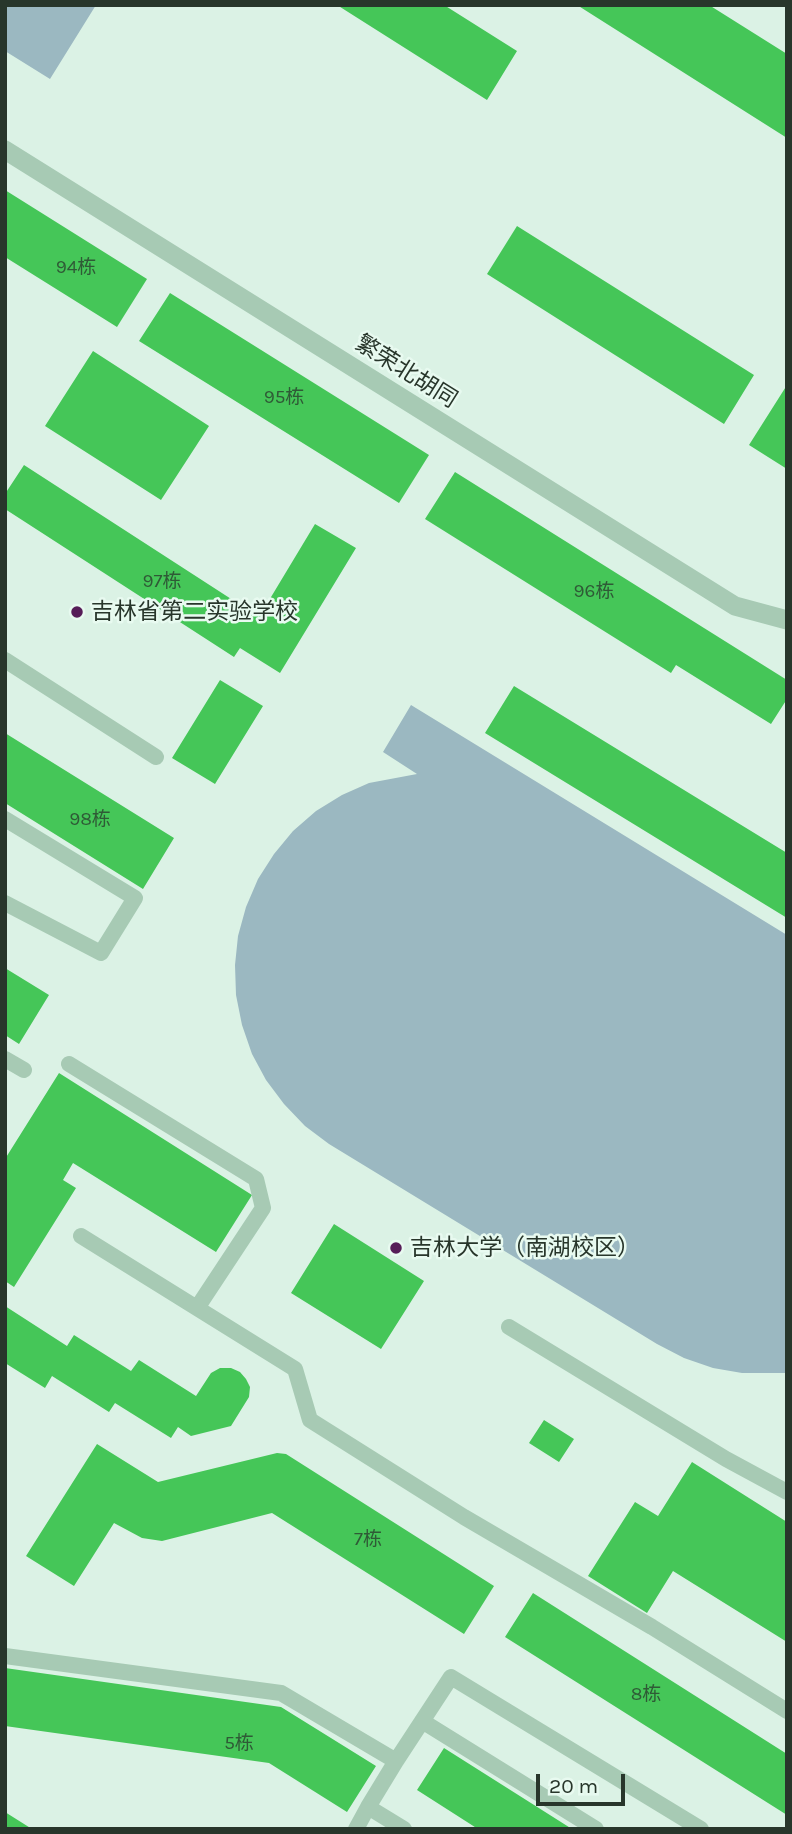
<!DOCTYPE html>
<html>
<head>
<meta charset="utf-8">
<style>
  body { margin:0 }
  #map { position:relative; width:792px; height:1834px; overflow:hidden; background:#dbf2e5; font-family:Karla,sans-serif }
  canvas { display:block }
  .frame { position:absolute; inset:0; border:7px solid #28362b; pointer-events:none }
  .scale { position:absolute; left:536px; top:1774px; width:89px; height:32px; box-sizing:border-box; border:4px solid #28362b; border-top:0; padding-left:9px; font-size:21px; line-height:24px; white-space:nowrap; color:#28362b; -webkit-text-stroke:5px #e8faf0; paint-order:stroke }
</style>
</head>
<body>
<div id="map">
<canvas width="792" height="1834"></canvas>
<div class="frame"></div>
<div class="scale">20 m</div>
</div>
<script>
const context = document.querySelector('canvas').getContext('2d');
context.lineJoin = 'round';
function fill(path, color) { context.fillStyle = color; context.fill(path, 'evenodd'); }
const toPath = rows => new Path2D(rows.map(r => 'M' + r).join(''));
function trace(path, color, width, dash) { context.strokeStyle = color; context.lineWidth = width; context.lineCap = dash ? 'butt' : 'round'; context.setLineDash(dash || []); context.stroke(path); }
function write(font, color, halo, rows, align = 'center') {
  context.font = font + ' Karla,"Noto Sans SC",sans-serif'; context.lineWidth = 5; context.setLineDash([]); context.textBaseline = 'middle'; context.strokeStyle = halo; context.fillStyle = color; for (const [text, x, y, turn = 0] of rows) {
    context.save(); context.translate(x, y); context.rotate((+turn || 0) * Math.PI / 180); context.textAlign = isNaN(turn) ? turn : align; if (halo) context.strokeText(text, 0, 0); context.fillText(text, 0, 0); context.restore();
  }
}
const green = toPath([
  [5,5,96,5,50,79,5,51],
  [411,705,787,935,787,1373,742,1373,713,1368,684,1358,657,1344,329,1144,305,1126,284,1104,266,1080,252,1054,242,1025,236,995,235,965,238,936,246,907,258,879,274,854,293,831,316,811,342,795,369,783,417,774,383,752]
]);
const building = toPath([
  [337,5,444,5,517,51,487,100],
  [577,5,709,5,787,54,787,138],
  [5,190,147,279,117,327,5,257],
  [517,226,754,375,724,424,487,274],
  [170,293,429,455,399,503,139,341],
  [93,351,209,426,161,500,45,426],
  [787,385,787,469,749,445],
  [24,465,259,617,315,524,356,548,280,673,240,648,234,657,5,509,5,494],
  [455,472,787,680,787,699,771,724,676,665,671,673,425,519],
  [220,680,263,706,215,784,172,758],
  [514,686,787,853,787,918,485,733],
  [5,733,174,838,143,889,5,803],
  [5,968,49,995,19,1044,5,1035],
  [59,1073,252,1195,216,1252,73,1163,63,1180,76,1188,14,1287,5,1281,5,1159],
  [334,1224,424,1281,381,1349,291,1293],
  [5,1306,67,1346,74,1335,131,1371,139,1360,196,1396,211,1373,220,1368,231,1368,240,1372,246,1379,250,1387,249,1397,231,1426,191,1436,178,1427,171,1438,115,1403,109,1412,52,1376,45,1388,5,1363],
  [544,1420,574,1439,559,1462,529,1443],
  [97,1444,158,1482,277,1453,286,1454,494,1586,464,1634,272,1513,162,1541,142,1538,114,1523,74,1586,26,1556],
  [692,1462,787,1522,787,1642,673,1571,647,1613,588,1576,635,1502,658,1516],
  [533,1593,787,1754,787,1815,505,1637],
  [5,1668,281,1707,376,1766,347,1812,269,1763,5,1726],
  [444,1748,572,1829,478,1829,417,1790],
  [5,1812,32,1829,5,1829]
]);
const service = toPath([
  [5,660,156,757],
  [5,819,135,898,101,953,5,903],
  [5,1059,24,1070],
  [69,1064,256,1179,263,1208,197,1308],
  [81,1236,295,1369,310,1420,464,1517,652,1627,787,1711],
  [509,1327,726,1459,787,1492],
  [5,1656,281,1693,396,1761,368,1807,404,1829],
  [422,1721,596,1829],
  [396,1761,451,1677,701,1829],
  [356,1829,368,1807]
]);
const tertiary = toPath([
  [5,150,735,606,787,620]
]);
const markers = [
  [77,612,7,"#561d58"],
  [396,1248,7,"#561d58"]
];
const numberNames = [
  ["94栋",76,268],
  ["95栋",284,398],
  ["97栋",162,582],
  ["96栋",594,592],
  ["98栋",90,820],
  ["7栋",368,1540],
  ["8栋",646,1695],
  ["5栋",239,1744]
];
const streetNames = [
  ["繁荣北胡同",406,372,32]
];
const poiNames = [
  ["吉林省第二实验学校",91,612],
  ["吉林大学（南湖校区）",410,1248]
];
fill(green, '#9bb8c1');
fill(building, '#45c658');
trace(service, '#a7cab4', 16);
trace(tertiary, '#a7cab4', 19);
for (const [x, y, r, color] of markers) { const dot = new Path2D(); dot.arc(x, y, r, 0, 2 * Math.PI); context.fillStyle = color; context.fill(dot); trace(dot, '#e8faf0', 2.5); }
write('19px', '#2f5a36', null, numberNames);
write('23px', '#28362b', '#e8faf0', streetNames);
write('23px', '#28362b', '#e8faf0', poiNames, 'left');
</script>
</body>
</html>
